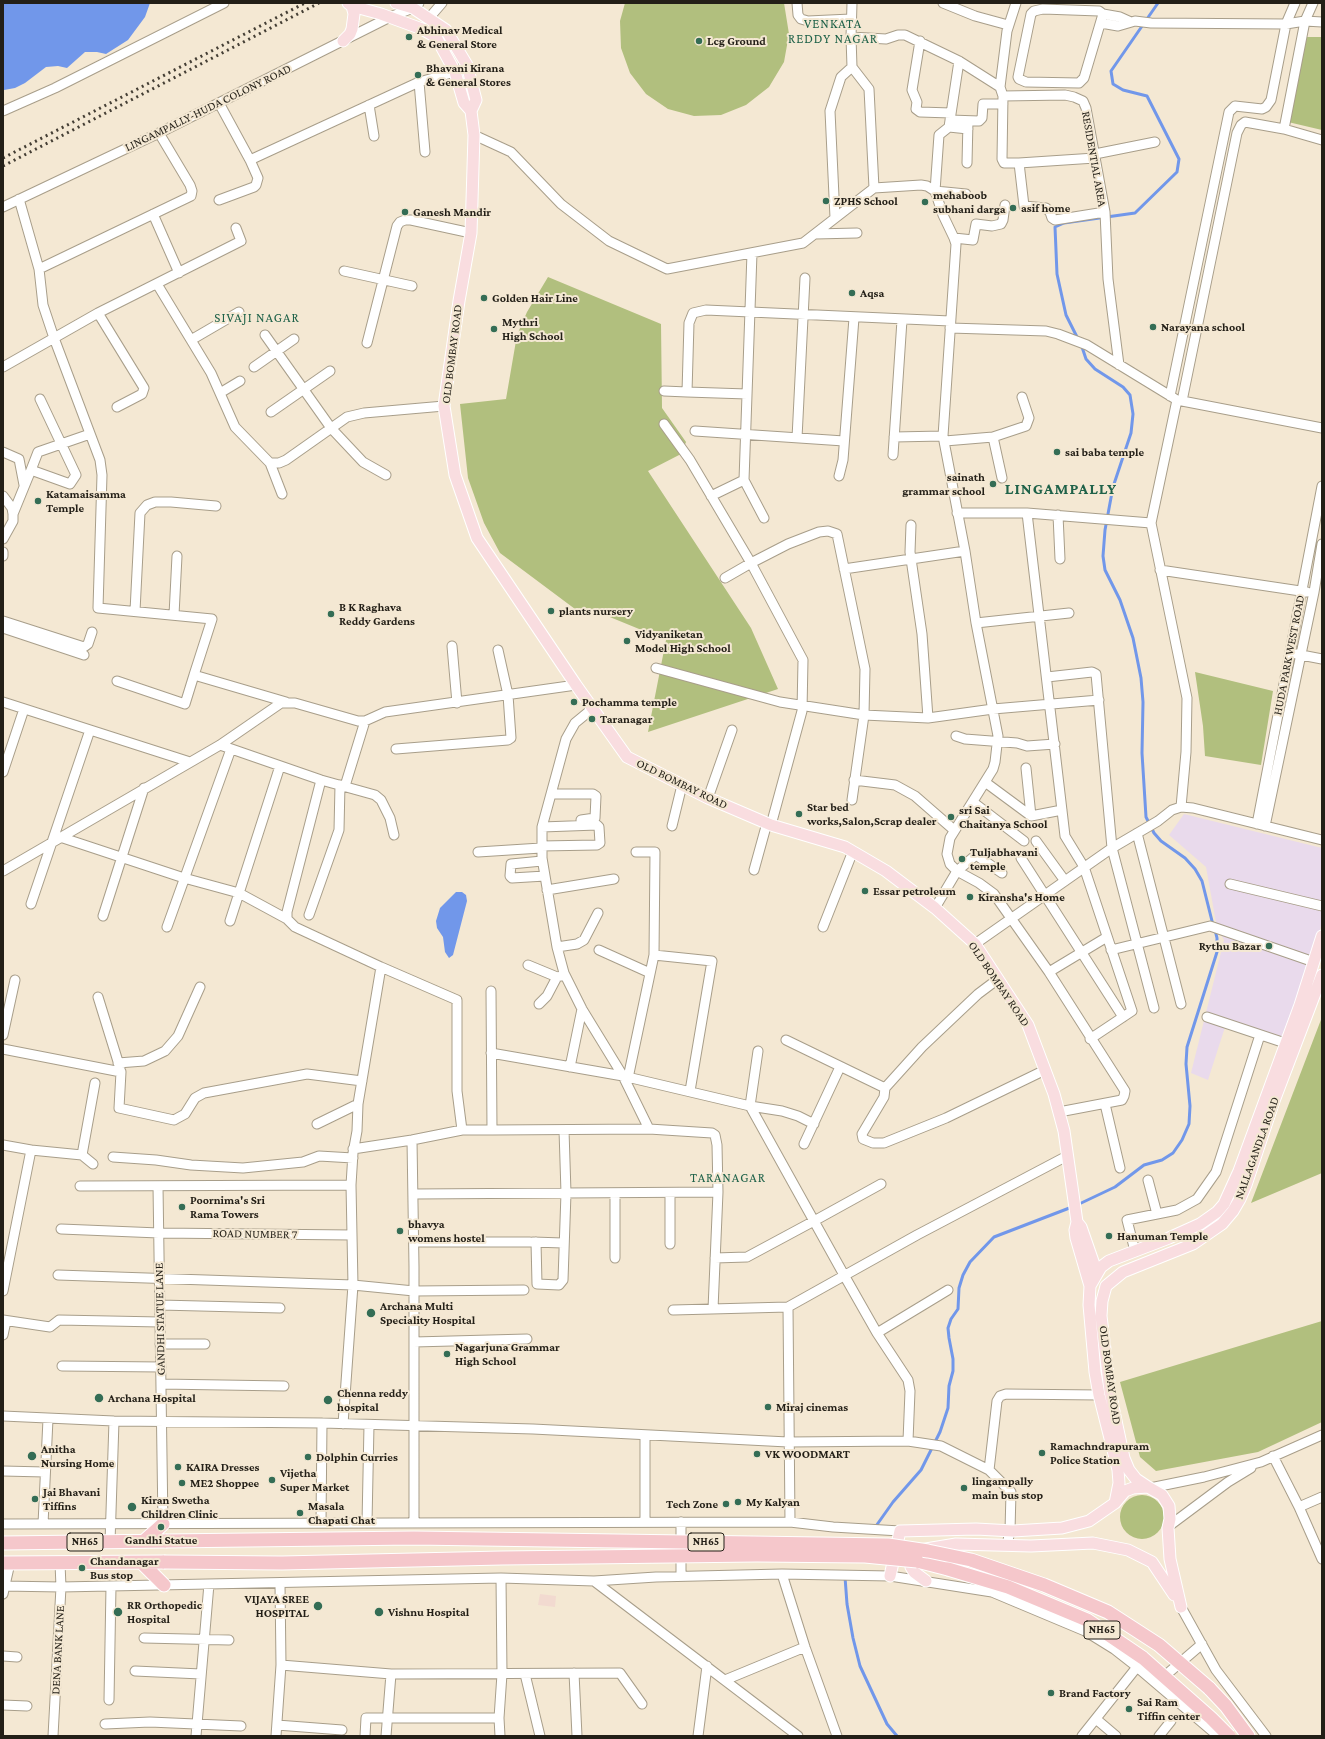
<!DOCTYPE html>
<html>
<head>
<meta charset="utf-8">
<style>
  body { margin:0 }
  #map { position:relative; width:1325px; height:1739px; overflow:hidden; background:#f4e8d3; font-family:"Crimson Pro",serif }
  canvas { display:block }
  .frame { position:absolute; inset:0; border:4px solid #231f17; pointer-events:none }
</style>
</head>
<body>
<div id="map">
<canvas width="1325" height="1739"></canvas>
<div class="frame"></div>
</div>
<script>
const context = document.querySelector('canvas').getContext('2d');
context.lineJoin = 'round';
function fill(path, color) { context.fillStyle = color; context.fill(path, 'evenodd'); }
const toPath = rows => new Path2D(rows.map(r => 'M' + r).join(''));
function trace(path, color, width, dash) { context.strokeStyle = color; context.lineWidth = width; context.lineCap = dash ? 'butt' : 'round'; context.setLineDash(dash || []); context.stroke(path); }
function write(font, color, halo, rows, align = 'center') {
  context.font = font + ' "Crimson Pro",serif'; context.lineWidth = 4; context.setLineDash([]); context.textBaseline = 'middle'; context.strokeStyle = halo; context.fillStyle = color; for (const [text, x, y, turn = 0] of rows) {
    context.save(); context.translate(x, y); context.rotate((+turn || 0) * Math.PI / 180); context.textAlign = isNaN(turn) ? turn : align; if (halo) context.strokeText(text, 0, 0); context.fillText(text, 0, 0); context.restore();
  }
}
const commercial = toPath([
  [1184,814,1322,848,1322,921,1315,952,1281,1038,1227,1021,1208,1080,1191,1073,1224,940,1217,928,1206,867,1169,835]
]);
const medical = toPath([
  [540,1594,556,1596,555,1607,538,1605]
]);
const green = toPath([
  [625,3,784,3,789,34,784,62,769,87,746,105,721,115,694,116,668,109,646,94,630,73,621,48,620,21],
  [1307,37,1322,37,1322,130,1288,122],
  [548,277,661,324,662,408,686,442,681,454,648,471,751,628,778,689,648,732,666,640,600,613,575,609,500,553,484,523,468,478,460,404,506,399,517,335,527,312],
  [1195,672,1273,691,1261,765,1205,756,1203,726],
  [1322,1017,1322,1173,1251,1203],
  [1322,1321,1322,1422,1258,1452,1156,1471,1140,1457,1120,1382],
  '1120 1517a22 22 0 1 1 44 0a22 22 0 1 1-44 0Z'
]);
const water = toPath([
  [3,3,150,3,145,17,128,40,106,54,97,52,85,52,67,68,58,66,46,67,25,83,15,88,4,90],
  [456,892,462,892,466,895,467,901,453,955,449,958,445,952,443,937,437,928,436,921,440,908]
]);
const stream = toPath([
  [1078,339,1066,315,1057,274,1055,227,1064,223,1135,213,1177,172,1179,159,1147,96,1123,90,1113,84,1111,71,1158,3],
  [1081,344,1086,359,1095,369,1123,387,1130,395,1133,414,1131,433,1113,487,1105,530,1103,556,1105,570,1120,600,1133,638,1141,678,1143,702,1142,753,1146,817,1154,833,1161,841,1185,858,1195,869,1202,881,1213,925],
  [1077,1205,1115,1187,1144,1165,1162,1160,1173,1153,1182,1140,1189,1124,1190,1106,1186,1064,1187,1047,1217,952,1217,938,1215,930],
  [876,1526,893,1502,921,1470,940,1432,948,1408,949,1386,953,1371,953,1359,949,1338,948,1328,951,1319,958,1309,959,1288,963,1275,970,1262,994,1237,1072,1207],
  [845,1577,847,1604,853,1638,860,1666,887,1724,897,1736]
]);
const minor = toPath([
  [797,3,798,15,801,19,808,21,851,19],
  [852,3,851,37,852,67,869,89,874,188],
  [943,3,975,16,1008,25],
  [1043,9,1099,11,1103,14,1084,78,1079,83,1026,82,1019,79,1018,77,1031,14,1034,11,1043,9],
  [1103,14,1120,17,1131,22],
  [429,18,442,3],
  [1101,23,1118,26,1135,21,1151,23,1286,24,1305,21,1322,22],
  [851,37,886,39,898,35,905,35,959,61,1000,87,1003,96,1065,95,1074,97,1083,101,1086,108,1105,212,1055,220,1052,218,1050,212,1046,208,1024,206,1019,163],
  [920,41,912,90,917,102,916,109,920,112,951,113],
  [959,61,949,127,939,135,935,191,966,194],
  [419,82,425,152],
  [1000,87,1007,31,1016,3],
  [1003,96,1002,159,1004,163,1019,163,1095,158],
  [219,103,250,160,258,178,256,185,254,187,219,200],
  [369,105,374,136],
  [3,111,55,88,224,3],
  [950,120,979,121,982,118,983,104,1003,104],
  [949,127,968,129],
  [1284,129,1322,140],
  [474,135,511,152,561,204,609,241,667,269,803,243,874,188,921,185,927,186,935,191,943,215,954,238,956,244,943,436,965,551,976,623,998,736,995,762,993,769,950,838,947,854,950,864,957,871,935,908],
  [1095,154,1155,142],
  [250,160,419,82,455,72,467,65],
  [967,163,968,121],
  [19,199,39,269,43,305,54,338,100,460,102,475,98,608,212,619,194,675,286,702],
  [3,207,159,133,390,17,413,8,419,3],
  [1105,212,1108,279,1119,365],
  [153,214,179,273],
  [835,218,830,111,841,77,852,67],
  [815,234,857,233],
  [954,238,973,240,976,224,992,226,1001,224,1003,220,1005,205],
  [39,269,191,196,192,191,190,185,159,133],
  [344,271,412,286],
  [157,284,211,373,235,427,270,463,279,463,286,460,347,417,364,413,444,406],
  [98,313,144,388,142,394,117,407],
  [950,328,1046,331,1058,334,1087,345,1177,400,1322,428],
  [265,335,331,428,363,462,386,475],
  [191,340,239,312],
  [367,343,397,226,400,222,405,220,411,220,471,233],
  [3,367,98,313,241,241,236,228],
  [254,367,294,339],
  [664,391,687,392],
  [220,393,240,381],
  [747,394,687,392,689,323,693,313,706,310,950,321],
  [1170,396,1229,112,1235,106,1262,109,1266,107,1271,100,1286,24,1295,3],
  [1177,400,1151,523,1187,698,1186,752,1181,807],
  [1182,401,1237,133,1241,125,1245,122,1284,129,1305,21,1313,3],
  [271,412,330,371],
  [664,424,690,460,751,563,803,660,802,711,771,825],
  [695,431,844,441],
  [894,437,943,436],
  [993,437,1002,478],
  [797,438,805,278],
  [945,441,993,437,1026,426,1029,418,1022,397],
  [3,452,19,459,24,485],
  [893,455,902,320],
  [270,463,282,494],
  [31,470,38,452,90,434],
  [839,476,843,460,854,318],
  [744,480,764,518],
  [3,496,12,508,13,514,13,521,3,539],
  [711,496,744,480,752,253],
  [957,513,1027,513,1151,523],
  [1027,513,1065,836,1084,867,1132,1011,1090,1039],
  [13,514,31,470,70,484,76,475,40,399],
  [1058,515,1060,559],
  [911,525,910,552,922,634,928,718],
  [3,552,3,556],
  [844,569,965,551],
  [1160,570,1307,592],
  [725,578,751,563,788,544,819,532,828,531,837,534,865,669,864,715,852,800],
  [135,611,140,513,147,505,155,502,171,502,216,506],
  [174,615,177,556],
  [3,621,84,647,88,644,92,632],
  [976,623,1069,613],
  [3,628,84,655],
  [452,646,457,703],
  [1296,654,1322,659],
  [656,668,780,702,864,715,928,718,993,709,1099,700],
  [1047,677,1092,672,1096,674,1112,848,1154,1008],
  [117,681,185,704,194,675],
  [3,702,190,762],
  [592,709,575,723,566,739,542,827,542,858,557,947,564,973,582,1009,623,1076,649,1129],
  [956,736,965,739,1017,743,1027,746,1055,744],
  [220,745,321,780,375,795,381,800,390,818,394,835],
  [396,749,508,740,511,738,508,695,498,650],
  [1026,768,1031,816],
  [3,772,24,709],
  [321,780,287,912,287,919,295,927,381,967,457,1000,457,1091,462,1130],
  [854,780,895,785,915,796,954,830],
  [985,782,1031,816,1062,810],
  [345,786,365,721],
  [551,794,593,794,596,796,595,818,581,820],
  [708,798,732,730],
  [973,802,1024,841],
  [1257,824,1322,486],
  [672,826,682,785],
  [1265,826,1314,592,1322,544],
  [1137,833,1181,1004],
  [60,837,184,878,239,893,287,919],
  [1036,841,1065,881],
  [541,846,597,845,600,843,599,827,597,825,542,827],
  [478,852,541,848],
  [636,852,655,852,654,955],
  [1021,858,1123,1017],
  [542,861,511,864,510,876,512,878,545,876],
  [754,870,767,823],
  [3,871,220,745,281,703,295,703,358,721,365,721,385,712,576,685],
  [1002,873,976,855,957,871,979,883,994,894,1049,972,1125,1091,1124,1096,1122,1100,1059,1112],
  [1230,884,1322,906],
  [547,890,614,879],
  [31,904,90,730],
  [309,915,339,830,340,785],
  [103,916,144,788],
  [230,921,280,766],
  [167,927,231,749],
  [823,927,853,851],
  [975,944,1112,848,1158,821,1172,810,1181,807,1193,808,1322,840],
  [557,947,577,944,584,940,598,913],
  [599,950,650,973],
  [1111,950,1210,926,1314,962],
  [528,965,557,977,565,975],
  [1049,972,1107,937],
  [491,991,492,1130,649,1129,712,1133,715,1135,717,1145,718,1192,713,1309],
  [98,997,120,1068],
  [539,1004,547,996,557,977],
  [1207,1017,1285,1043],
  [3,1035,15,980],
  [786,1040,885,1088,884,1097,862,1134,863,1139,873,1143,884,1143,946,1118,1045,1070],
  [3,1049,121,1072,119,1108,174,1120,185,1114,195,1098,204,1093,307,1074,362,1081],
  [758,1051,750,1106,782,1111,798,1116,814,1124],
  [491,1053,623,1076,750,1106,844,1275,877,1333,908,1380,910,1391,908,1441],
  [118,1063,144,1061,165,1051,178,1036,200,987],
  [570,1067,582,1009],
  [628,1078,654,955,712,961,690,1091],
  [885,1088,922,1047,978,994,998,979],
  [1105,1104,1120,1168],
  [317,1124,358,1104],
  [412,1140,414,1267,414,1523],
  [804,1144,840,1067],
  [3,1145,31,1150,82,1155,93,1164],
  [353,1149,412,1140,462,1130,492,1130],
  [82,1155,95,1083],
  [113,1157,156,1160,191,1165,243,1168,303,1162,319,1156,353,1158],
  [1148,1180,1157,1214],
  [80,1186,351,1185],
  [158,1186,163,1524],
  [615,1193,615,1258],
  [414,1194,718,1192],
  [61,1229,159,1233,352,1235],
  [414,1242,530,1242],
  [533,1242,563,1243],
  [536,1242,537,1284,559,1285,563,1280,566,1193,564,1130],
  [670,1244,670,1193],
  [1135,1251,1127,1220,1177,1210,1197,1199,1216,1172,1260,1035],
  [715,1258,747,1257,814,1221,881,1184],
  [58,1275,353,1285,414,1291,524,1290],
  [3,1291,31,1150],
  [160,1305,280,1308],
  [788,1307,917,1235,1067,1156],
  [673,1310,788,1307,790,1522],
  [3,1320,50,1327,59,1320,160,1322],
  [877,1333,948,1290],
  [3,1335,6,1321],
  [414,1342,527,1339],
  [160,1344,205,1344],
  [62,1366,161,1367],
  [161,1384,284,1386],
  [3,1416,114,1421,322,1423,533,1429,788,1442,908,1441,941,1446,989,1470,1011,1492,1010,1531,1007,1545],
  [343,1424,353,1285,351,1185,353,1153,357,1131,358,1104,381,967],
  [1273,1456,1299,1507],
  [989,1470,997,1401,1000,1396,1006,1394,1099,1395],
  [3,1471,45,1472],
  [1150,1488,1204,1477,1261,1462,1322,1435],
  [1322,1497,1299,1507,1322,1559],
  [645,1522,645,1435],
  [681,1522,681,1576],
  [321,1523,322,1423],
  [367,1523,369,1425],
  [3,1524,790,1522,833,1527,900,1531],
  [43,1524,48,1419],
  [1169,1526,1228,1482,1251,1468],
  [110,1542,114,1421],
  [782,1574,805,1647,837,1736],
  [594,1581,798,1736],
  [3,1586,61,1587,501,1578,594,1581,656,1577,782,1574,890,1576,992,1592,1085,1631,1114,1649,1137,1667,1218,1736],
  [3,1594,10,1563],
  [1181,1607,1216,1670,1266,1736],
  [144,1638,229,1640],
  [3,1656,17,1657],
  [281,1665,391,1674,620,1673,642,1704],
  [135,1671,201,1674],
  [574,1673,577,1736],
  [525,1674,540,1736],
  [725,1680,805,1647],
  [1160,1680,1202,1644],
  [109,1700,111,1586],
  [3,1705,27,1706],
  [1096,1719,1116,1736],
  [105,1724,150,1722,241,1726],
  [277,1725,342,1730],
  [53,1736,61,1587,60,1563],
  [196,1736,209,1584],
  [276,1736,281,1665,280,1584],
  [365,1736,366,1718,499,1718],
  [386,1736,391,1674],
  [500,1736,499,1718,502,1674,501,1578],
  [698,1736,707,1666],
  [1082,1736,1137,1667],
  [1159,1736,1171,1721]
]);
const major = toPath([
  [348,3,352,6,381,14,422,29,436,37,455,72,464,103,471,111],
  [396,3,413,8,446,30,467,65,476,100,471,111,474,135,471,233,459,301,444,406,455,475,477,538,576,685,627,757,708,798,771,825,845,847,886,871,935,908,975,944,1028,1025,1054,1094,1064,1131,1077,1222,1075,1230,1076,1238,1090,1286],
  [343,41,350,34,352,29,354,14,352,6],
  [1077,1222,1081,1227,1097,1273],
  [1148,1487,1136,1479,1129,1470,1124,1458,1115,1416,1110,1391,1101,1316,1102,1301,1106,1286,1123,1272,1193,1244,1222,1224,1233,1211,1240,1199,1246,1185,1274,1101,1322,975],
  [1115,1503,1119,1483,1118,1470,1099,1395,1095,1372,1089,1305,1090,1286,1101,1267,1109,1261,1169,1238,1200,1224,1217,1212,1224,1204,1239,1171,1300,1005,1322,936],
  [890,1576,900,1531,976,1529,1013,1531,1062,1528,1089,1521,1115,1503,1125,1491,1133,1488,1148,1487,1162,1495,1169,1506,1170,1519,1168,1528,1170,1559,1181,1607],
  [926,1581,914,1572,911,1567,912,1556,920,1550,956,1544,1031,1546,1093,1543,1128,1550,1152,1562,1174,1595]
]);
const highway = toPath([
  [144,1541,163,1524],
  [3,1543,166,1541],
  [917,1561,948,1569],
  [3,1563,164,1562],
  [142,1563,164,1585],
  [1209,1688,1226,1706,1248,1736]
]);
const rail = toPath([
  [3,158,305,3],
  [3,166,319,3]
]);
const highwayBridge = toPath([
  [166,1541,414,1538,888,1545,928,1551,971,1560,1044,1585,1108,1612,1159,1645,1209,1688],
  [164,1562,282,1563,502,1558,757,1555,865,1556,917,1561],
  [948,1569,1008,1587,1087,1620,1143,1658,1211,1718,1229,1736]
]);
const markers = [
  [409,37,4,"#346d55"],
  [699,41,4,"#346d55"],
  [418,75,4,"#346d55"],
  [826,201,4,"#346d55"],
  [925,202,4,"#346d55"],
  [1013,208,4,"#346d55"],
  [405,212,4,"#346d55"],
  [852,293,4,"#346d55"],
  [484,298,4,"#346d55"],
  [1153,327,4,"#346d55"],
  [494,329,4,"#346d55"],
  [1057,452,4,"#346d55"],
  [993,484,4,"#346d55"],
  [38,501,4,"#346d55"],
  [551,611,4,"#346d55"],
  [331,614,4,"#346d55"],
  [627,641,4,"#346d55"],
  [574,702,4,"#346d55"],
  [592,719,4,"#346d55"],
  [799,814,4,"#346d55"],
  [951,817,4,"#346d55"],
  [962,859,4,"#346d55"],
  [865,891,4,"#346d55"],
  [970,897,4,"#346d55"],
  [1269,946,4,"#346d55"],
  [182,1207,4,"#346d55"],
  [400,1231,4,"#346d55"],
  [1109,1236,4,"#346d55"],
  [371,1313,5,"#346d55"],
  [447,1354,4,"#346d55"],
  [99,1398,5,"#346d55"],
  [328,1400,5,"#346d55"],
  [768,1407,4,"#346d55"],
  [1042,1453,4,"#346d55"],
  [757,1454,4,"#346d55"],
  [32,1456,5,"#346d55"],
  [308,1457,4,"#346d55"],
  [178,1467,4,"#346d55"],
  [272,1480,4,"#346d55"],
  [182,1483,4,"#346d55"],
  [964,1488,4,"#346d55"],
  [35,1499,4,"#346d55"],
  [738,1502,4,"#346d55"],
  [726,1504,4,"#346d55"],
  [132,1507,5,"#346d55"],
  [300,1513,4,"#346d55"],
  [161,1527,4,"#346d55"],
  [82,1568,4,"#346d55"],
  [318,1606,5,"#346d55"],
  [118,1612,5,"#346d55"],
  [379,1612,5,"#346d55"],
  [1051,1693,4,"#346d55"],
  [1129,1709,4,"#346d55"]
];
const shields = [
  [85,1542,36],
  [706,1542,36],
  [1102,1630,36]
];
const shieldNames = [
  ["NH65",85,1542],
  ["NH65",706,1542],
  ["NH65",1102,1630]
];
const poiNames = [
  ["Abhinav Medical",417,30],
  ["& General Store",417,44],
  ["Lcg Ground",707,41],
  ["Bhavani Kirana",426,68],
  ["& General Stores",426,82],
  ["mehaboob",933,195],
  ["subhani darga",933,209],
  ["ZPHS School",834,201],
  ["asif home",1021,208],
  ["Ganesh Mandir",413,212],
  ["Aqsa",860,293],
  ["Golden Hair Line",492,298],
  ["Mythri",502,322],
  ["High School",502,336],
  ["Narayana school",1161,327],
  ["sai baba temple",1065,452],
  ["sainath",985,477,"right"],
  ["grammar school",985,491,"right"],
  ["Katamaisamma",46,494],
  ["Temple",46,508],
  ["B K Raghava",339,607],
  ["Reddy Gardens",339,621],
  ["plants nursery",559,611],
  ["Vidyaniketan",635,634],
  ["Model High School",635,648],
  ["Pochamma temple",582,702],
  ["Taranagar",600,719],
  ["Star bed",807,807],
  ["works,Salon,Scrap dealer",807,821],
  ["sri Sai",959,810],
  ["Chaitanya School",959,824],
  ["Tuljabhavani",970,852],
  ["temple",970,866],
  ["Essar petroleum",873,891],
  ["Kiransha's Home",978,897],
  ["Rythu Bazar",1261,946,"right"],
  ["Poornima's Sri",190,1200],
  ["Rama Towers",190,1214],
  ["bhavya",408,1224],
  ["womens hostel",408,1238],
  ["Hanuman Temple",1117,1236],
  ["Archana Multi",380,1306],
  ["Speciality Hospital",380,1320],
  ["Nagarjuna Grammar",455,1347],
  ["High School",455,1361],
  ["Chenna reddy",337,1393],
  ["hospital",337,1407],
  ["Archana Hospital",108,1398],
  ["Miraj cinemas",776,1407],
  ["Ramachndrapuram",1050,1446],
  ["Police Station",1050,1460],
  ["Anitha",41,1449],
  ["Nursing Home",41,1463],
  ["VK WOODMART",765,1454],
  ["Dolphin Curries",316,1457],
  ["KAIRA Dresses",186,1467],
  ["Vijetha",280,1473],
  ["Super Market",280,1487],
  ["lingampally",972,1481],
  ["main bus stop",972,1495],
  ["ME2 Shoppee",190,1483],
  ["Jai Bhavani",43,1492],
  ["Tiffins",43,1506],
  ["Kiran Swetha",141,1500],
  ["Children Clinic",141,1514],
  ["My Kalyan",746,1502],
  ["Tech Zone",718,1504,"right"],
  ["Masala",308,1506],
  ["Chapati Chat",308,1520],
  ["Gandhi Statue",161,1540,"center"],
  ["Chandanagar",90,1561],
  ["Bus stop",90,1575],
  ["VIJAYA SREE",309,1599,"right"],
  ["HOSPITAL",309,1613,"right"],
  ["RR Orthopedic",127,1605],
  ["Hospital",127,1619],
  ["Vishnu Hospital",388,1612],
  ["Brand Factory",1059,1693],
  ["Sai Ram",1137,1702],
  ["Tiffin center",1137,1716]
];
const streetNames = [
  ["LINGAMPALLY-HUDA COLONY ROAD",208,108,-26],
  ["RESIDENTIAL AREA",1094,159,80],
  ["OLD BOMBAY ROAD",452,354,-83],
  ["HUDA PARK WEST ROAD",1289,655,-79],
  ["OLD BOMBAY ROAD",682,784,26],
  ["OLD BOMBAY ROAD",999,984,56],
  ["NALLAGANDLA ROAD",1257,1148,-70],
  ["ROAD NUMBER 7",255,1234,1],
  ["GANDHI STATUE LANE",160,1319,-91],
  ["OLD BOMBAY ROAD",1110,1375,82],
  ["DENA BANK LANE",58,1650,-87]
];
const neighbourhoodNames = [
  ["VENKATA",833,24],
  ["REDDY NAGAR",833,39],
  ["SIVAJI NAGAR",257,318],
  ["TARANAGAR",728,1178]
];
const districtNames = [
  ["LINGAMPALLY",1061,489]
];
fill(commercial, '#e9daec');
fill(medical, '#f2dad0');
fill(green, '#b1bf7e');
fill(water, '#7197ea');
trace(stream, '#7197ea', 3);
trace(minor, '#a89e8a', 11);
trace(major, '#fff', 13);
trace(highway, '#fff', 15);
trace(minor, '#fff', 9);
trace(major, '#f9dde0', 11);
trace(highway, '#f5c7cb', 13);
trace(rail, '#443e34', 3, [2, 4]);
trace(highwayBridge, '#fff', 15, []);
trace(highwayBridge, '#f5c7cb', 13);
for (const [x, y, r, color] of markers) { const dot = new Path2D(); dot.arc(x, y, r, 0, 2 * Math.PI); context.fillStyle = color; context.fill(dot); trace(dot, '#f4e8d3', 1.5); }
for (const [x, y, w] of shields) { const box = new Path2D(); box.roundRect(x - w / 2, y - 9, w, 18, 3); context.fillStyle = '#f4e8d3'; context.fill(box); trace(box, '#231f17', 1); }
write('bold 11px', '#231f17', null, shieldNames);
write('bold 12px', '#231f17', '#f4e8d3', poiNames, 'left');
write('12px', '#231f17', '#f4e8d3', streetNames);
context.letterSpacing = '1px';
write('13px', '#1f6249', '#f4e8d3', neighbourhoodNames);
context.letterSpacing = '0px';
context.letterSpacing = '1px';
write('bold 16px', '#1f6249', '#f4e8d3', districtNames);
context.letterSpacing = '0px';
</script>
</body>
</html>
